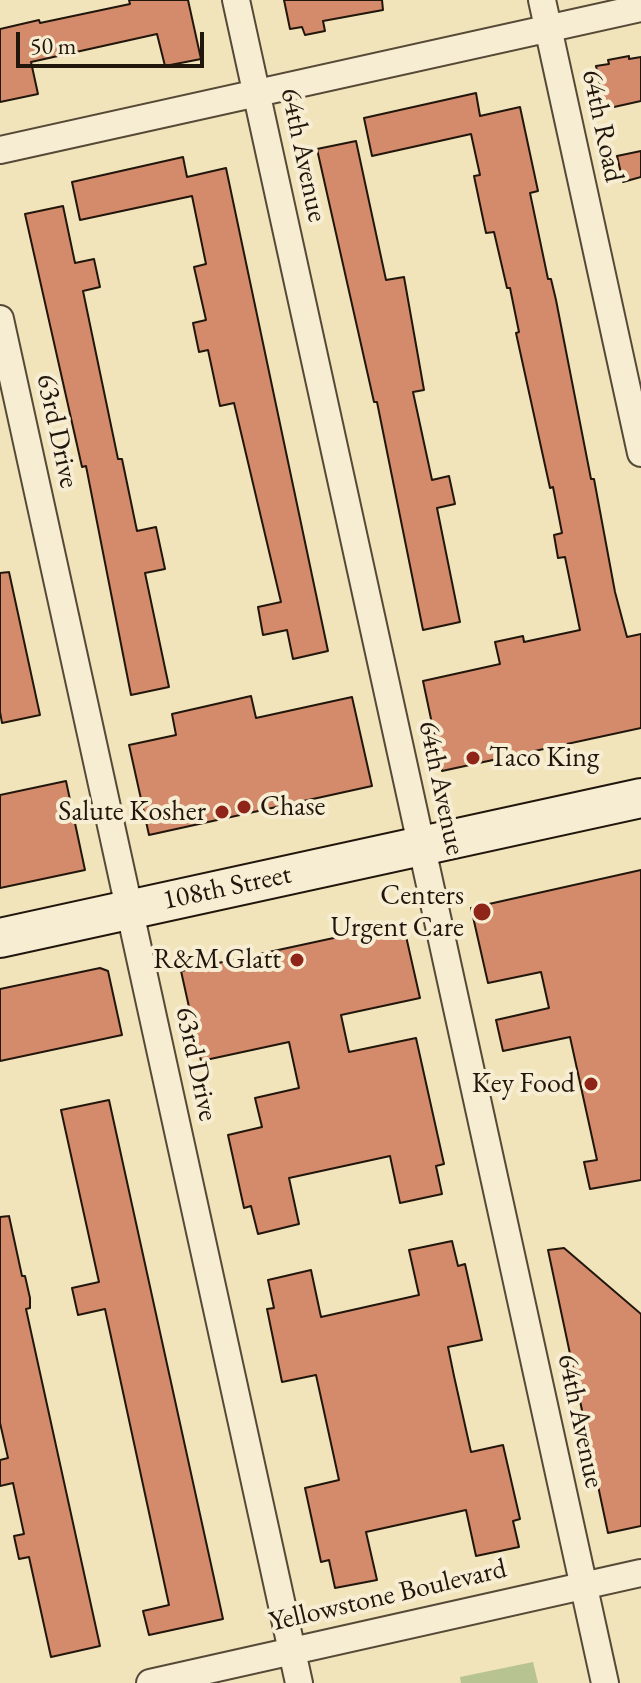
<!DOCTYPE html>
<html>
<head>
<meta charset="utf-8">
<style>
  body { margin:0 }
  #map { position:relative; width:641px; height:1683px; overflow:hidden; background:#f1e3ba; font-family:"EB Garamond",serif }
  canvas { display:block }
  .scale { position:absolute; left:16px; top:32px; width:188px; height:36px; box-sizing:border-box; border:4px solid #21160b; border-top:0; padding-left:10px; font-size:24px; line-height:28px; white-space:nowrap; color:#21160b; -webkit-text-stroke:6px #f6edd2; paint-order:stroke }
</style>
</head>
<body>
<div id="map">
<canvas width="641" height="1683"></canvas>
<div class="scale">50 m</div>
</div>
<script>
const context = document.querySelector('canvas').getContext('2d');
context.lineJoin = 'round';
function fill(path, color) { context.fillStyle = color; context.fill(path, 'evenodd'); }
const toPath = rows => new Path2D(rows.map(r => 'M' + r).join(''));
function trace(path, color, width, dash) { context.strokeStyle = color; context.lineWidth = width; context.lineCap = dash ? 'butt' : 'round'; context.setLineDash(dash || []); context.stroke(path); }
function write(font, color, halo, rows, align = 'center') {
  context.font = font + ' "EB Garamond",serif'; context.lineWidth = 8; context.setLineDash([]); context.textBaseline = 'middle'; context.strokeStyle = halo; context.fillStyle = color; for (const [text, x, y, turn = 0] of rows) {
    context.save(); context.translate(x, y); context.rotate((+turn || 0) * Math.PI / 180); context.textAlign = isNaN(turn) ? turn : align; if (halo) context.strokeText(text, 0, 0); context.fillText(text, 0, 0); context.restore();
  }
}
const green = toPath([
  [533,1662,538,1683,461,1683,460,1677]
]);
const building = toPath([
  [129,0,188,0,201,59,165,66,157,34,31,62,38,94,0,102,0,29,39,20,40,23,130,4,129,0],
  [284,0,382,0,383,10,323,21,325,31,305,35,302,27,290,29,284,0],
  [629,56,629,59,641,57,641,101,605,109,596,66,609,64,608,60,629,56],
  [476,93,480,116,520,107,538,191,530,193,548,279,551,279,556,300,591,479,594,479,615,592,627,637,641,634,641,728,442,771,423,681,500,664,495,642,523,636,524,642,580,630,565,557,558,558,554,535,562,533,553,487,550,488,516,333,519,332,510,288,507,288,494,232,486,233,474,176,480,175,471,134,372,156,364,118,476,93],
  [356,141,386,280,404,277,424,390,413,392,432,480,449,476,455,504,437,508,460,622,423,630,377,402,374,402,317,149,356,141],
  [641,151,641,177,623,182,617,156,641,151],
  [183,157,187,177,226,168,328,651,293,659,287,630,263,635,258,607,281,602,234,403,220,406,208,350,199,352,193,323,206,320,194,267,206,264,192,196,80,220,72,182,183,157],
  [63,206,75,263,94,259,100,287,83,291,118,459,122,459,137,531,156,527,165,569,145,573,169,687,131,695,86,466,82,467,25,214,63,206],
  [9,572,40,715,2,723,0,712,0,573,9,572],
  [251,696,256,718,352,697,372,786,149,835,129,745,176,735,172,714,251,696],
  [66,781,85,870,0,888,0,795,66,781],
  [641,870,641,1180,590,1189,584,1162,597,1160,570,1037,503,1051,496,1020,549,1008,541,972,488,983,471,908,641,870],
  [403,923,420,998,341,1015,349,1052,416,1038,444,1164,436,1166,442,1194,400,1203,390,1156,289,1178,299,1224,258,1234,251,1206,244,1208,228,1135,262,1127,255,1098,299,1088,289,1042,201,1061,181,971,403,923],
  [100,968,108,971,122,1035,0,1061,0,989,100,968],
  [109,1100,223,1619,149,1635,143,1611,169,1605,110,1332,105,1309,78,1315,72,1288,99,1282,61,1110,109,1100],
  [9,1216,22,1276,25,1276,30,1298,30,1308,26,1309,100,1646,51,1657,29,1557,19,1559,14,1536,24,1534,13,1483,0,1486,0,1460,8,1458,0,1423,0,1217,9,1216],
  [452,1241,458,1266,465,1264,482,1340,448,1347,454,1376,471,1452,503,1445,520,1519,513,1521,519,1547,476,1556,466,1510,366,1532,377,1580,335,1588,329,1560,321,1562,305,1488,339,1480,316,1375,282,1382,267,1309,274,1308,268,1280,311,1270,321,1317,419,1295,409,1250,452,1241],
  [564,1248,641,1314,641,1526,608,1533,548,1250,564,1248]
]);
const street = toPath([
  [236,0,605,1683],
  [542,0,641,453],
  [0,150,641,8],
  [0,319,299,1683],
  [150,1683,641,1573]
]);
const secondary = toPath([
  [0,938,641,798]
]);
const markers = [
  [473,758,8,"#8f2418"],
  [244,807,8,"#8f2418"],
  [222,812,8,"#8f2418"],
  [482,912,10,"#8f2418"],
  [297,960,8,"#8f2418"],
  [591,1084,8,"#8f2418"]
];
const streetNames = [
  ["64th Road",602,126,78],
  ["64th Avenue",303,155,78],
  ["63rd Drive",57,431,78],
  ["64th Avenue",441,788,78],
  ["108th Street",227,888,-12],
  ["63rd Drive",196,1064,78],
  ["64th Avenue",580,1421,78],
  ["Yellowstone Boulevard",388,1596,-13]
];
const poiNames = [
  ["Taco King",489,758,"left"],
  ["Chase",260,807,"left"],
  ["Salute Kosher",206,812],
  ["Centers",464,896],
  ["Urgent Care",464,928],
  ["R&M Glatt",281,960],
  ["Key Food",575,1084]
];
fill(green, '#b7c492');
fill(building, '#d48b6b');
trace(building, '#21160b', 2);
trace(street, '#554937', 30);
trace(secondary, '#21160b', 42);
trace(street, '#f6edd2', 26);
trace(secondary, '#f6edd2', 38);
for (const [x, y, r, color] of markers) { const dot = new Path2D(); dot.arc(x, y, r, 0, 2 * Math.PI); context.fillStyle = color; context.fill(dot); trace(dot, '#f6edd2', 3); }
write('28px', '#21160b', '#f6edd2', streetNames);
write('28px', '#21160b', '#f6edd2', poiNames, 'right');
</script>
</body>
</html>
